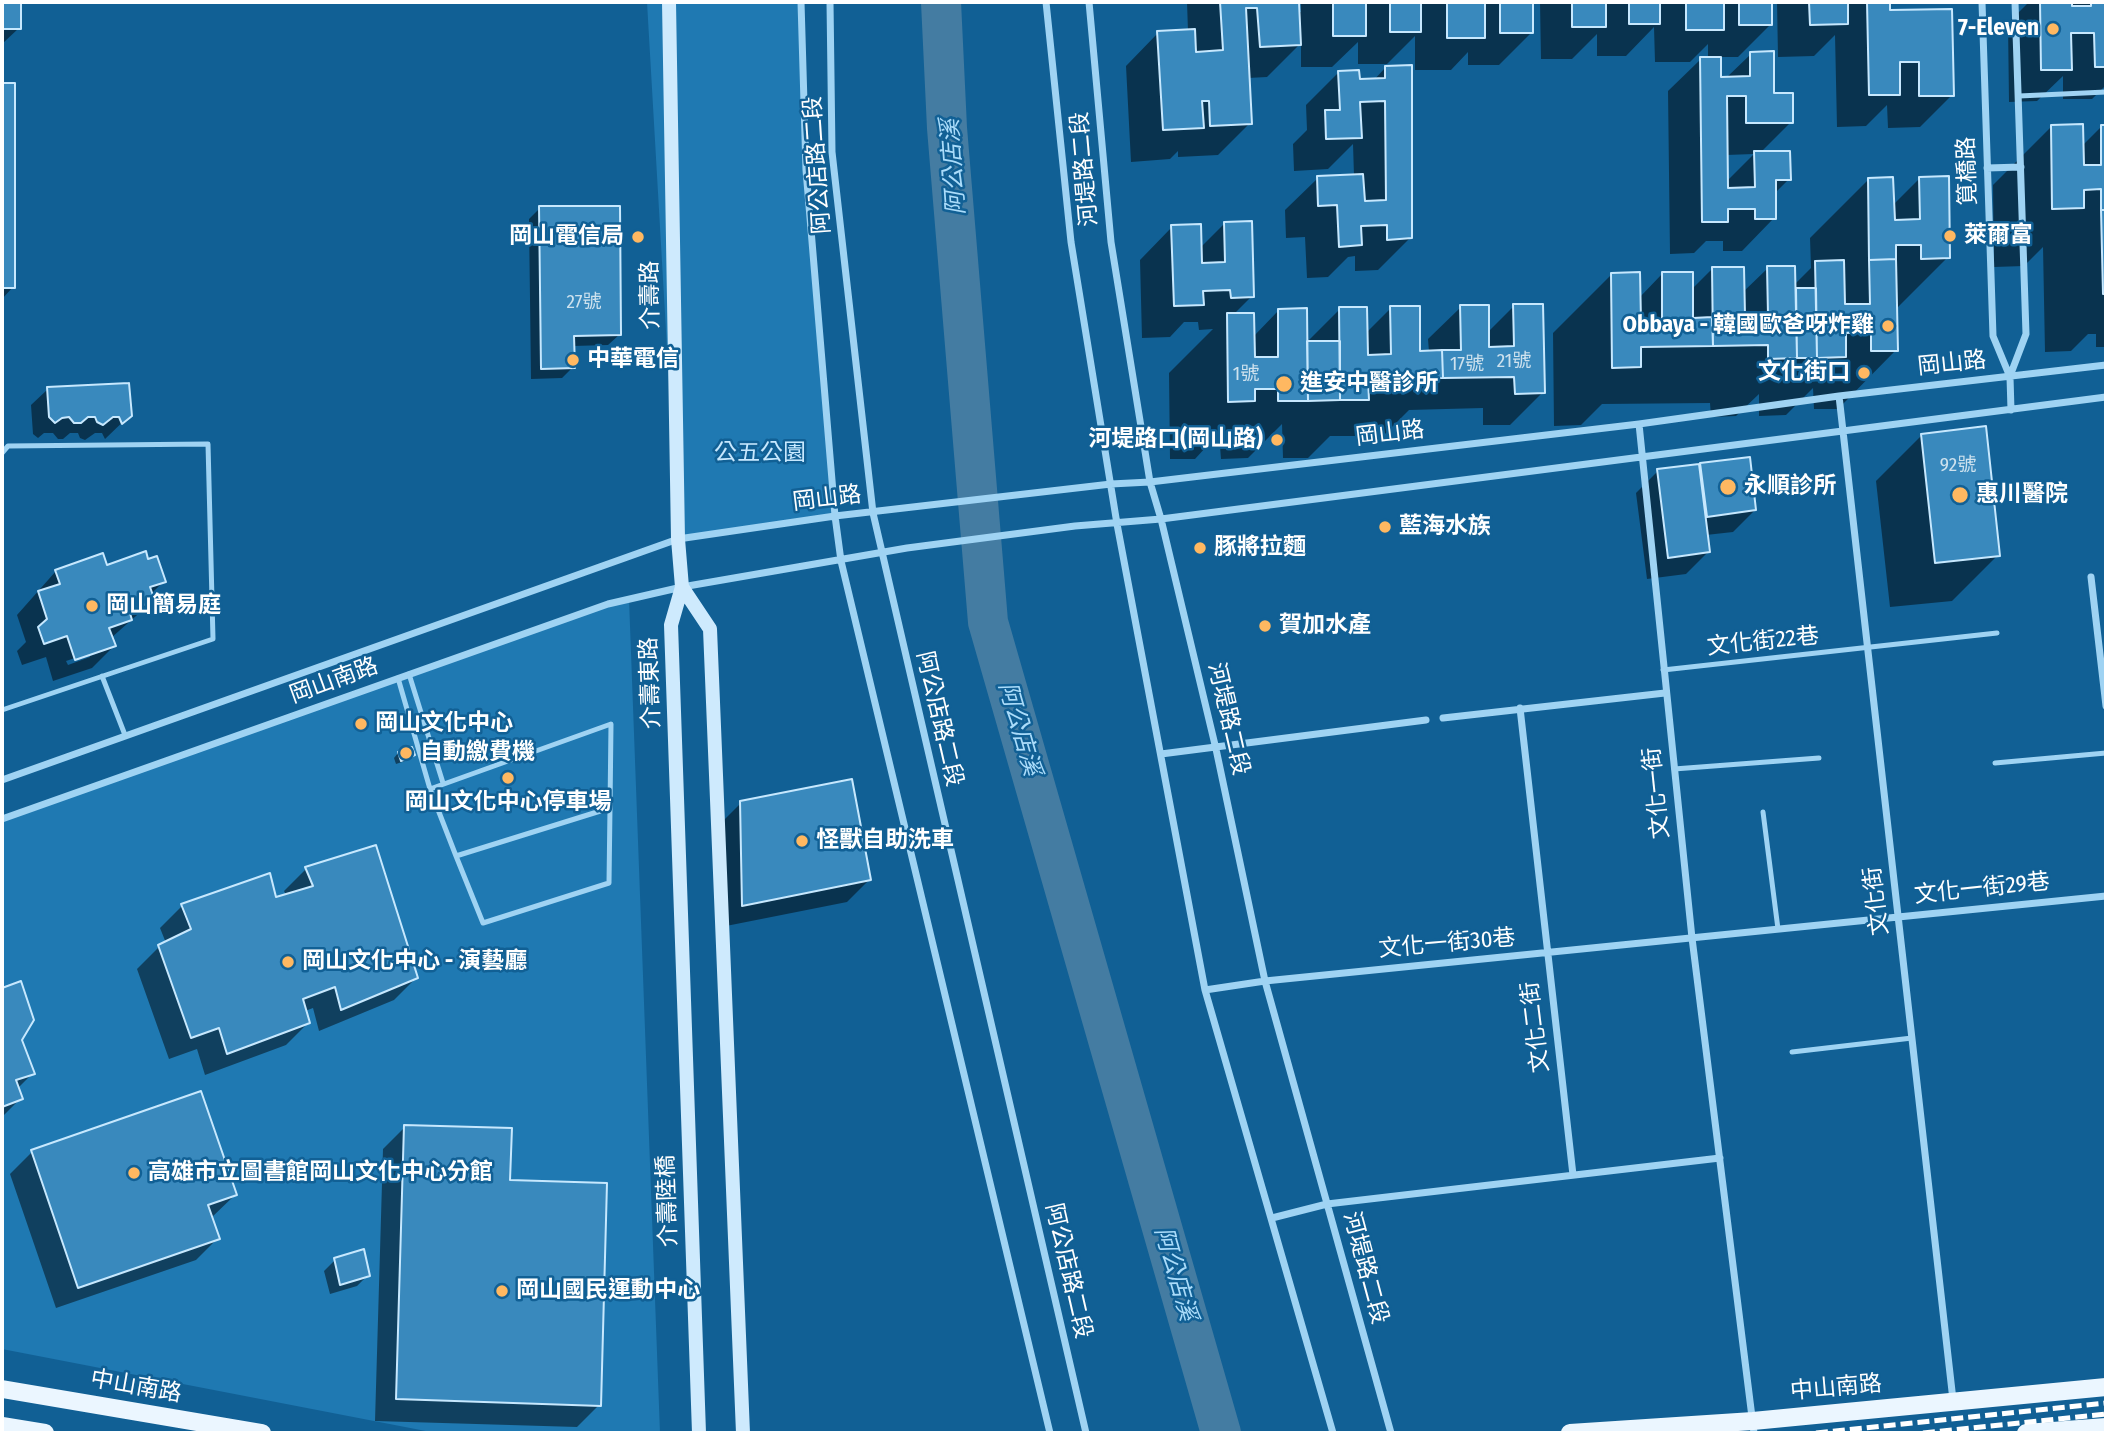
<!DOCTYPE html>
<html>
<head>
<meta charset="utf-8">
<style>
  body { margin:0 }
  #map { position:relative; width:2108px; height:1435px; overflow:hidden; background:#116095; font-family:"Fira Sans Condensed",sans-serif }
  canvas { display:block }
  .frame { position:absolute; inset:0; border:4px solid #fff; pointer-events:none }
</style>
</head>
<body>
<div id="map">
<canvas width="2108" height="1435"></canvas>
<div class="frame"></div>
</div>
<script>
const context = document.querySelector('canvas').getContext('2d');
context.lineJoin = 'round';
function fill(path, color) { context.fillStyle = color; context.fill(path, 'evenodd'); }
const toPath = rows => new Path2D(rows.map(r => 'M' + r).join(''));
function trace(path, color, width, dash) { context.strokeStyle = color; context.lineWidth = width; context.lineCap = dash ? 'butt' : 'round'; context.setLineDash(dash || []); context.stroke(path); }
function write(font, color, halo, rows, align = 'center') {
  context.font = font + ' "Fira Sans Condensed","Noto Sans TC",sans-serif'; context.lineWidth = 5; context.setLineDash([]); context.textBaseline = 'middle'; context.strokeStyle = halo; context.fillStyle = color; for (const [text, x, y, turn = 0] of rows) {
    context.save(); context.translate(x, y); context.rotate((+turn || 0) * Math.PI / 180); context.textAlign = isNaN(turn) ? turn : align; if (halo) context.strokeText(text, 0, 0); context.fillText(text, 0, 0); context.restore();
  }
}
const green = toPath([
  [647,2,801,2,806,170,835,516,678,539],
  [629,599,660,1433,436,1433,2,1349,2,820]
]);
const shadow = toPath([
  [2,2,15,2,19,28,2,44],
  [1187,2,1298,2,1298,12,1301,12,1301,2,1531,2,1531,33,1499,65,1468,65,1468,52,1451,70,1415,70,1415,36,1387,64,1358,64,1358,42,1332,67,1301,67,1301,43,1267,77,1248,78,1250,123,1218,155,1178,157,1178,151,1170,159,1131,162,1126,66,1158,33,1188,31],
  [1540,2,1771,2,1771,24,1738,57,1719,57,1720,78,1726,78,1751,54,1773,95,1791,122,1760,153,1789,179,1774,194,1774,218,1742,251,1723,251,1723,241,1706,241,1694,253,1670,254,1668,91,1701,59,1708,59,1708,44,1690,62,1655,62,1654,27,1626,56,1597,56,1597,34,1572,59,1541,59],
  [1754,154,1726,182,1726,155],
  [1777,2,1888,2,1889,12,1952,95,1920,127,1888,128,1887,105,1866,126,1837,127,1835,35,1814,56,1778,57],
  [2029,2,2106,2,2106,85,2092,99,2063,99,2063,76,2037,101,2009,102,2008,23],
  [1385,68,1410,238,1378,270,1355,271,1355,256,1348,257,1328,277,1307,278,1305,237,1286,238,1285,210,1318,178,1354,176,1353,144,1328,169,1294,171,1293,144,1307,130,1306,105,1338,73,1358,81,1373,81],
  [2,85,13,85,13,287,2,299],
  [2051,127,2082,146,2101,127,2106,127,2106,347,2096,347,2096,334,2088,334,2071,351,2045,352,2043,247,2024,266,1994,267,1993,185],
  [1920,178,1948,257,1895,310,1896,350,1838,409,1814,409,1813,388,1786,415,1759,416,1759,394,1736,416,1711,417,1710,403,1602,404,1581,425,1554,426,1553,333,1611,275,1639,298,1662,274,1691,290,1712,269,1742,293,1768,268,1794,285,1811,268,1810,238,1869,179,1893,205],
  [540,208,619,335,608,345,573,346,573,367,562,378,531,379,529,219],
  [1225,223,1252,296,1233,315,1253,337,1278,311,1306,343,1340,309,1366,333,1391,308,1419,352,1429,352,1428,339,1461,307,1488,332,1514,306,1543,392,1510,425,1483,425,1483,408,1409,410,1383,436,1330,436,1308,458,1283,458,1282,424,1248,458,1221,459,1220,446,1207,446,1195,459,1170,459,1169,373,1213,329,1199,330,1198,322,1184,322,1170,337,1142,338,1140,260,1172,227,1200,248],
  [48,389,130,415,105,439,102,433,95,433,85,440,80,438,78,433,70,433,63,439,58,439,53,433,44,433,38,438,33,434,31,405],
  [1922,435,1998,555,1952,601,1890,607,1876,481],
  [1701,465,1755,510,1733,532,1706,535,1708,552,1686,574,1647,579,1636,493,1658,471,1697,468],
  [147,562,164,581,151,594,153,601,111,638,114,646,92,668,53,681,46,657,22,665,17,651,26,642,17,615,56,571],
  [90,653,90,657,68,665,66,661],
  [398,753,413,755,408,760,396,764,394,758],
  [741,803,869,880,847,902,721,927,719,825],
  [306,869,416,978,394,1000,319,1031,313,1008,305,1011,308,1023,286,1045,205,1075,197,1049,169,1059,137,969,160,946,166,943,160,928,182,906,274,899,286,895,284,891],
  [19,983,20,1040,33,1073,17,1089,21,1098,2,1117,2,990],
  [405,1127,508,1182,599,1405,577,1427,375,1421,383,1149],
  [32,1152,235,1195,211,1218,218,1238,196,1260,56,1308,10,1174],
  [335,1260,368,1275,357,1286,330,1294,324,1271]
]);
const river = toPath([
  [941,2,947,128,988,622,1221,1433]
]);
const building = toPath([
  [2,2,21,2,21,29,2,29,2,2],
  [1220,2,1299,2,1301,45,1260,47,1257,8,1246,8,1252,124,1210,126,1209,101,1202,101,1204,128,1163,130,1157,31,1195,29,1196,52,1223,50,1220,2],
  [1333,2,1366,2,1366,36,1333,36,1333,2],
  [1390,2,1421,2,1421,32,1390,32,1390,2],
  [1447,2,1485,2,1485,38,1447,38,1447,2],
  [1500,2,1533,2,1533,33,1500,33,1500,2],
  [1572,2,1606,2,1606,27,1572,27,1572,2],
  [1629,2,1660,2,1660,24,1629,24,1629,2],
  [1686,2,1724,2,1724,30,1686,30,1686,2],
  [1739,2,1772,2,1772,25,1739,25,1739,2],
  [1809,2,1848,2,1848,24,1810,25,1809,2],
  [1867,2,1890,2,1890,10,1952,9,1954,96,1919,96,1919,62,1900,62,1900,95,1869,95,1867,2],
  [2040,2,2072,2,2072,6,2091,6,2091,2,2106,2,2106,67,2095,67,2094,33,2071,33,2072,70,2041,70,2040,2],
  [1774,51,1774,93,1793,93,1793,123,1746,123,1746,96,1727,96,1728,188,1755,187,1754,151,1790,151,1791,180,1776,180,1776,219,1755,219,1755,209,1728,209,1728,222,1702,222,1700,57,1721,57,1721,77,1750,76,1750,52,1774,51],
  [1412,65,1412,238,1387,240,1387,225,1361,226,1362,245,1339,247,1337,205,1318,206,1317,176,1363,174,1365,201,1386,200,1385,101,1360,102,1362,138,1326,139,1325,110,1340,110,1338,71,1359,70,1360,79,1385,78,1385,66,1412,65],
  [2,83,15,83,15,288,2,288,2,83],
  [2083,124,2084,165,2101,165,2101,125,2106,125,2106,210,2101,210,2101,189,2084,190,2084,208,2052,209,2051,125,2083,124],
  [1949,176,1950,258,1921,259,1921,245,1896,245,1896,259,1869,260,1868,178,1893,177,1895,220,1920,219,1919,177,1949,176],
  [539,206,620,206,621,335,574,336,575,368,541,369,539,206],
  [2101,210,2106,210,2106,294,2103,294,2101,210],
  [1252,221,1254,297,1231,298,1230,290,1203,291,1204,305,1174,306,1171,225,1201,224,1202,263,1225,262,1224,222,1252,221],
  [1896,259,1898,351,1871,351,1871,332,1846,333,1846,357,1817,358,1815,261,1844,260,1845,304,1870,304,1869,260,1896,259],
  [1767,266,1795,266,1797,358,1768,359,1768,345,1713,346,1712,267,1744,267,1745,315,1768,315,1767,266],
  [1640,272,1641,321,1662,320,1662,272,1693,272,1693,318,1712,317,1713,346,1641,347,1641,367,1612,368,1611,273,1640,272],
  [1796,288,1816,288,1817,358,1797,358,1796,288],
  [1513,304,1543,304,1545,393,1515,394,1514,377,1443,378,1442,350,1461,350,1460,305,1489,305,1489,347,1514,346,1513,304],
  [1390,306,1420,306,1420,351,1442,350,1443,378,1368,379,1369,400,1340,400,1339,307,1367,307,1368,355,1391,354,1390,306],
  [1307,308,1308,401,1278,401,1278,389,1255,389,1255,401,1228,402,1227,313,1254,313,1255,357,1278,357,1278,309,1307,308],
  [1307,341,1340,341,1340,400,1308,401,1307,341],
  [129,383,132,416,122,424,119,417,113,417,103,425,97,422,95,417,88,417,81,423,74,423,69,417,62,418,55,423,49,417,47,387,129,383],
  [1986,426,2000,556,1935,563,1921,434,1986,426],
  [1750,457,1756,510,1707,517,1700,463,1750,457],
  [1699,464,1710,552,1668,558,1657,469,1699,464],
  [146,551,148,559,157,556,166,582,150,587,155,601,129,610,132,620,109,628,116,646,75,660,67,636,44,644,38,627,47,619,38,591,60,584,55,570,103,553,107,565,146,551],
  [412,747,415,755,401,761,398,752,412,747],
  [852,779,871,880,742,906,740,801,852,779],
  [376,845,418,978,341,1010,335,987,303,999,310,1023,227,1054,219,1028,191,1038,158,945,191,929,181,904,270,873,276,897,313,886,305,867,376,845],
  [21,981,34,1020,22,1040,35,1074,16,1080,23,1099,2,1107,2,988,21,981],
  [201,1091,237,1195,208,1205,220,1239,78,1288,31,1150,201,1091],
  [404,1125,512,1128,510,1180,607,1183,601,1406,396,1399,404,1125],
  [364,1249,370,1276,340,1285,334,1258,364,1249]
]);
const lane = toPath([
  [2019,96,2106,92],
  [2,453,8,446,208,444,213,639,2,710],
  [1663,670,1997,633],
  [409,674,443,783],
  [102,676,125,735],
  [398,678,430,789,456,856,610,808,611,724,430,789],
  [1995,763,2106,753],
  [1674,769,1819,758],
  [1763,812,1778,929],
  [456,856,483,923,609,883,610,808],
  [1792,1052,1912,1038]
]);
const street = toPath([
  [801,2,806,170,835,516,841,561,1050,1433],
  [830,2,832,152,873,513,1086,1433],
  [1046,2,1071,242,1117,524,1205,990,1333,1433],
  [1089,2,1111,242,1150,482,1161,519,1216,749,1265,981,1391,1433],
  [1982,2,1993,336,2010,377,2011,410],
  [1987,168,2021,167],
  [2010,376,2026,334,2015,2],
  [1839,396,1953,1400],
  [1639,424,1692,938,1754,1433],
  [2091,577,2106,706],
  [1520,708,1573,1175],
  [1443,718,1665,693],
  [1161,754,1426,720],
  [2,780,678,539,835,516,1111,484,1150,482,1639,424,1839,396,2106,365],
  [2,819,608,604,682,587,907,548,1075,526,1161,519,2106,397],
  [1205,990,1265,981,2106,896],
  [1272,1218,1327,1204,1720,1158]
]);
const secondary = toPath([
  [669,2,678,539,682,587,671,625,699,1433],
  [682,587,710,629,743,1433]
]);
const primary = toPath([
  [2,1389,262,1433],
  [2,1426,45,1433],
  [1570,1433,1753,1421,2106,1387],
  [2026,1433,2106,1427]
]);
const rail = toPath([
  [1816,1433,2106,1403],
  [1923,1433,2106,1414]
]);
const markers = [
  [2053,29,7,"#ffb861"],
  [1950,236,7,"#ffb861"],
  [638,237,7,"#ffb861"],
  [1888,326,7,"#ffb861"],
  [573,360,7,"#ffb861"],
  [1864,373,7,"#ffb861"],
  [1284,384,9,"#ffb861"],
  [1277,440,7,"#ffb861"],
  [1728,487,9,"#ffb861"],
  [1960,495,9,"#ffb861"],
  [1385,527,7,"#ffb861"],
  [1200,548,7,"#ffb861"],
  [92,606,7,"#ffb861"],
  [1265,626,7,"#ffb861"],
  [361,724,7,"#ffb861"],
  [406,753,7,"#ffb861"],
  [508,778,7,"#ffb861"],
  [802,841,7,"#ffb861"],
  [288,962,7,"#ffb861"],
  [134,1173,7,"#ffb861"],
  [502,1291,7,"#ffb861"]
];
const numberNames = [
  ["27號",584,303],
  ["21號",1514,362],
  ["17號",1467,365],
  ["1號",1246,375],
  ["92號",1958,466]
];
const poiNames = [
  ["7-Eleven",2039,29,"right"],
  ["萊爾富",1964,236],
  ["岡山電信局",624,237,"right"],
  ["Obbaya - 韓國歐爸呀炸雞",1874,326,"right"],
  ["中華電信",587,360],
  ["文化街口",1850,373,"right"],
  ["進安中醫診所",1300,384],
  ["河堤路口(岡山路)",1263,440,"right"],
  ["永順診所",1744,487],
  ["惠川醫院",1976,495],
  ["藍海水族",1399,527],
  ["豚將拉麵",1214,548],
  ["岡山簡易庭",106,606],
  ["賀加水產",1279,626],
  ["岡山文化中心",375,724],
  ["自動繳費機",420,753],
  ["岡山文化中心停車場",508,803,"center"],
  ["怪獸自助洗車",816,841],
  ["岡山文化中心 - 演藝廳",302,962],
  ["高雄市立圖書館岡山文化中心分館",148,1173],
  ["岡山國民運動中心",516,1291]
];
const streetNames = [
  ["阿公店路二段",818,165,-94],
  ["河堤路二段",1085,169,-95],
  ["筧橋路",1968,171,-92],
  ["介壽路",651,295,-91],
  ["岡山路",1952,364,-6],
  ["岡山路",1390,434,-7],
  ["岡山路",827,499,-7],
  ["文化街22巷",1763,642,-6],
  ["岡山南路",334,681,-20],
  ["介壽東路",651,683,-92],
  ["阿公店路二段",939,719,77],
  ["河堤路二段",1228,719,77],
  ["文化一街",1657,793,-96],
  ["文化一街29巷",1982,889,-6],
  ["文化街",1877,901,-97],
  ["文化一街30巷",1447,944,-5],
  ["文化二街",1536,1027,-97],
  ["介壽陸橋",668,1201,-92],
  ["河堤路二段",1365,1268,75],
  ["阿公店路二段",1068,1271,77],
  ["中山南路",136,1387,10],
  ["中山南路",1836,1388,-5]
];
const parkNames = [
  ["公五公園",760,454]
];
const waterNames = [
  ["阿公店溪",954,167,-94],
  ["阿公店溪",1019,729,74],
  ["阿公店溪",1175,1274,74]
];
fill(green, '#1f79b2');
fill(shadow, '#0007');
trace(river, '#447ca2', 40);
fill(building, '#3989bd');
trace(building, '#c7e8fe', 2);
trace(lane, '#9fd3f3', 5);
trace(street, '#9fd3f3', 7);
trace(secondary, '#ceeafd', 14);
trace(primary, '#ebf6ff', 18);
trace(rail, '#fff', 5, [12, 5]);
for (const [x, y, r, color] of markers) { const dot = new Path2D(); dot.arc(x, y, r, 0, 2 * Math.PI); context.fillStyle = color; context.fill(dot); trace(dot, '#116095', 2.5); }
write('19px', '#cee2ee', null, numberNames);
write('bold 23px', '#fff', '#116095', poiNames, 'left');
write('23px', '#fff', '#116095', streetNames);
write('23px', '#c7e8fe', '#116095', parkNames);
write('italic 24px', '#abdcfa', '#116095', waterNames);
</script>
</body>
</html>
